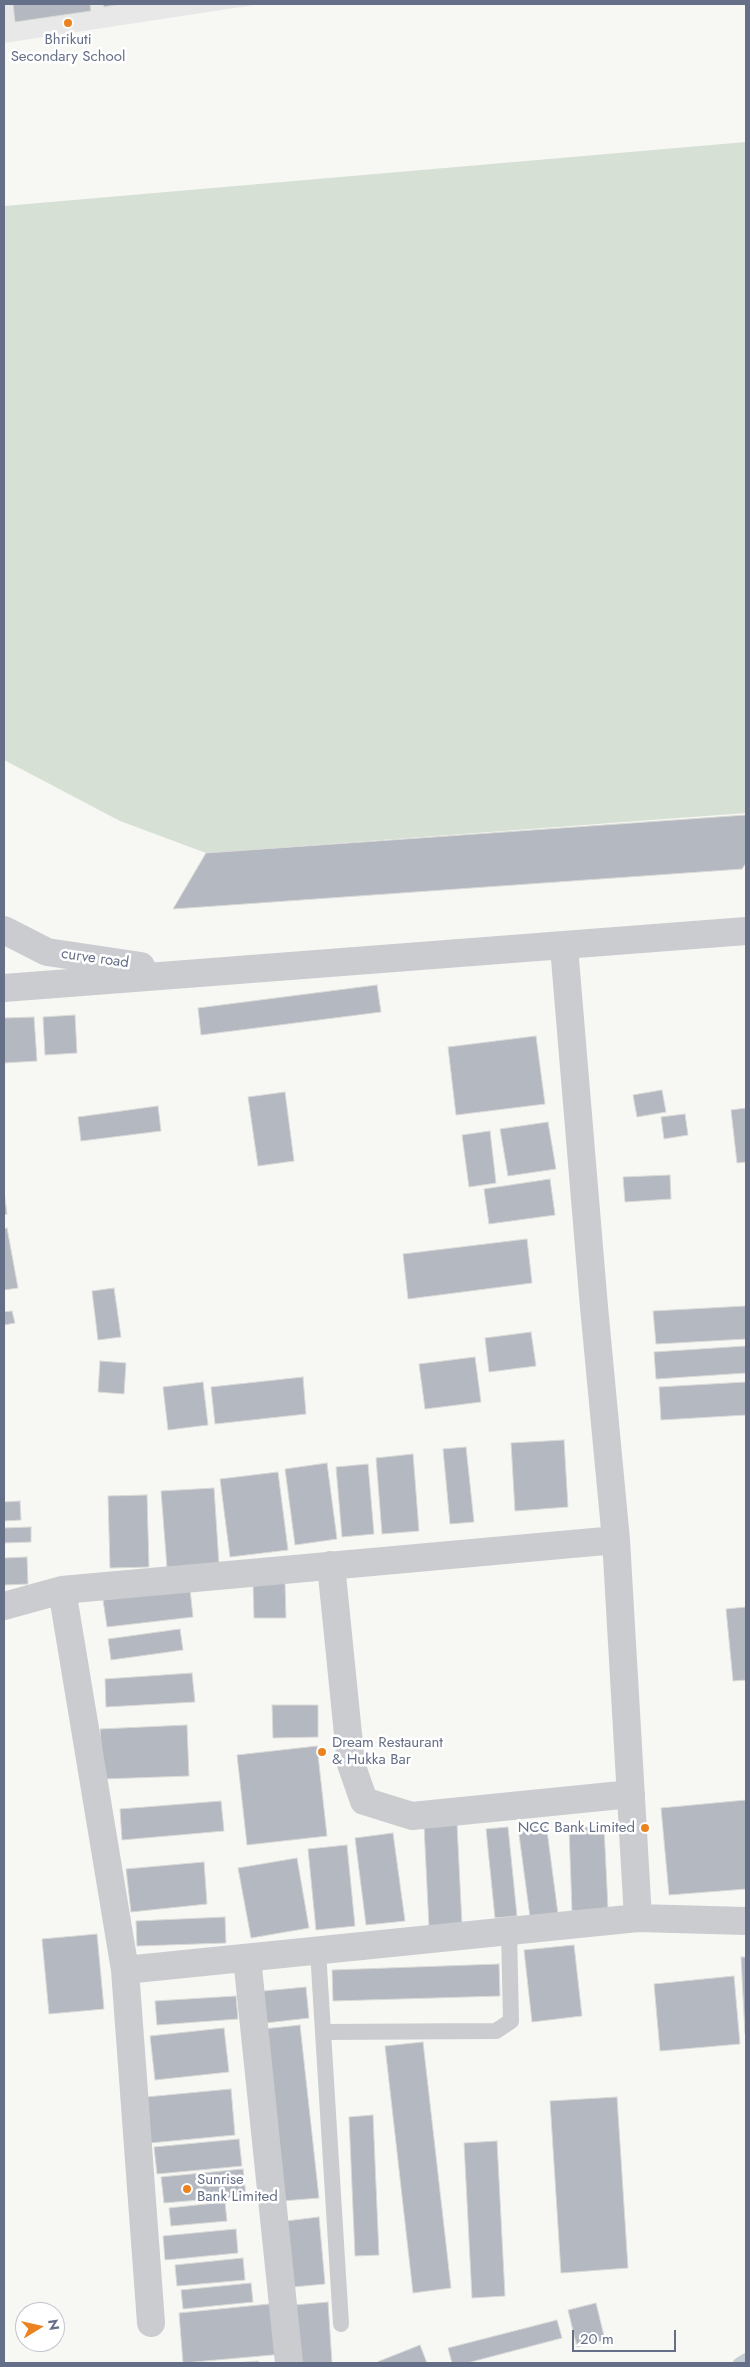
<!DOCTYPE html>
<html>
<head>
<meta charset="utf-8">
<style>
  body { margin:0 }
  #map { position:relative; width:750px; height:2367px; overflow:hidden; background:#f7f8f4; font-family:Jost,sans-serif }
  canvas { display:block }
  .frame { position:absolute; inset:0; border:5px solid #656f87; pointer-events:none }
  .north { position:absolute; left:15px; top:2302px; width:50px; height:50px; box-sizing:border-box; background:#fff; border:1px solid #c1c5cf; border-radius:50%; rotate:81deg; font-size:14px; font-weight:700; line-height:20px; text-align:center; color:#656f87 }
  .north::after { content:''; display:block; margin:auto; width:18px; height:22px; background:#ec821f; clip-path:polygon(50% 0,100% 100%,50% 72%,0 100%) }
  .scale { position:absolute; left:572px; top:2330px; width:104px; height:22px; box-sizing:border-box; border:2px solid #656f87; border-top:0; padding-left:6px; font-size:15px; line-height:18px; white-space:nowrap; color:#656f87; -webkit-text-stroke:4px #fff; paint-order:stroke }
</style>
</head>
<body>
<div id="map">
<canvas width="750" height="2367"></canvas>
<div class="frame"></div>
<div class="north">N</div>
<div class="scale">20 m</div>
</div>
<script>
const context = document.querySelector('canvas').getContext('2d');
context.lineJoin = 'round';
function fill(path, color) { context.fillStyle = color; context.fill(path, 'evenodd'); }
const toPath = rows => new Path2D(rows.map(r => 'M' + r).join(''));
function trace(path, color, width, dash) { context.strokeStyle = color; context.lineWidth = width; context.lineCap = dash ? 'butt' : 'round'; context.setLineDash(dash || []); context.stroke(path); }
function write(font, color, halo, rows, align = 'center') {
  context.font = font + ' Jost,sans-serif'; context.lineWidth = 5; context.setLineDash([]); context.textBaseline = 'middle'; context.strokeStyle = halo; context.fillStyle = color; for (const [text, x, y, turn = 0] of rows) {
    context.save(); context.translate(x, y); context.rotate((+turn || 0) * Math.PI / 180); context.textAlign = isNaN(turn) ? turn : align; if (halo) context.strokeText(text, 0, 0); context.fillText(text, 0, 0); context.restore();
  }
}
const built = toPath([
  [4,4,261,4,4,43]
]);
const green = toPath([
  [746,142,746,813,206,853,120,821,4,760,4,206]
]);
const stream = toPath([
  [738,2363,746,2358]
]);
const building = toPath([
  [13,4,90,4,91,11,15,22,13,4],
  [103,4,120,4,104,7,103,4],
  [746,815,746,863,742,869,173,909,206,853,746,815],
  [377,985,381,1012,201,1035,198,1008,377,985],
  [75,1015,77,1053,45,1055,43,1017,75,1015],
  [34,1017,37,1061,4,1063,4,1018,34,1017],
  [536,1036,545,1104,456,1115,448,1047,536,1036],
  [662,1090,666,1112,637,1117,633,1095,662,1090],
  [285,1092,294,1161,258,1166,248,1097,285,1092],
  [158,1106,161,1131,81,1141,78,1117,158,1106],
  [746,1108,746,1162,737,1163,731,1110,746,1108],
  [685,1114,688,1135,664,1139,661,1117,685,1114],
  [548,1122,556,1169,508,1176,500,1129,548,1122],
  [490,1131,496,1183,469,1187,462,1135,490,1131],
  [670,1175,671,1199,625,1202,623,1177,670,1175],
  [550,1179,555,1215,489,1224,484,1189,550,1179],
  [4,1190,7,1214,4,1215,4,1190],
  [7,1228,18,1288,4,1290,4,1229,7,1228],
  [527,1239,532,1283,408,1299,403,1254,527,1239],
  [114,1288,121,1337,98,1340,92,1291,114,1288],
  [746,1306,746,1339,656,1344,653,1311,746,1306],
  [12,1311,15,1323,4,1325,4,1312,12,1311],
  [531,1332,536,1366,489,1372,485,1338,531,1332],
  [746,1346,746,1373,656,1379,654,1352,746,1346],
  [475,1357,481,1402,425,1409,419,1364,475,1357],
  [100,1361,126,1363,124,1394,98,1392,100,1361],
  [303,1377,306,1414,215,1424,211,1387,303,1377],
  [203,1382,208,1425,168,1430,163,1387,203,1382],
  [746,1382,746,1415,661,1420,659,1387,746,1382],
  [564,1440,568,1507,515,1511,511,1443,564,1440],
  [466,1447,474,1522,450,1524,443,1449,466,1447],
  [413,1454,419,1531,382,1534,376,1458,413,1454],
  [327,1463,337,1539,295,1545,285,1469,327,1463],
  [368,1464,374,1534,342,1537,336,1467,368,1464],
  [278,1472,288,1550,230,1557,220,1479,278,1472],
  [214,1488,219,1564,167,1568,161,1491,214,1488],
  [147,1495,149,1567,110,1568,108,1496,147,1495],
  [20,1501,21,1520,4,1521,4,1502,20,1501],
  [31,1527,31,1542,4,1543,4,1528,31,1527],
  [27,1557,28,1584,4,1585,4,1558,27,1557],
  [285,1583,286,1618,254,1618,253,1584,285,1583],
  [190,1589,193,1617,107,1627,103,1600,190,1589],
  [746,1607,746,1680,733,1681,726,1609,746,1607],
  [180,1629,183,1650,111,1660,108,1639,180,1629],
  [192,1673,195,1702,106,1707,105,1679,192,1673],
  [272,1705,318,1705,318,1737,273,1738,272,1705],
  [187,1725,189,1776,103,1779,100,1729,187,1725],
  [317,1746,327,1836,247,1845,237,1755,317,1746],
  [746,1800,746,1889,669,1895,661,1808,746,1800],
  [221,1801,224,1831,122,1840,120,1809,221,1801],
  [546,1823,558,1914,530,1917,518,1827,546,1823],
  [457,1824,462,1925,429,1927,424,1826,457,1824],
  [604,1826,608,1909,572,1911,569,1828,604,1826],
  [508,1827,517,1916,495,1918,486,1829,508,1827],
  [393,1833,405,1921,366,1925,355,1838,393,1833],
  [347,1845,355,1926,316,1930,308,1849,347,1845],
  [297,1858,309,1928,251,1938,238,1868,297,1858],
  [204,1862,207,1904,131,1912,126,1869,204,1862],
  [225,1917,226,1943,137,1946,136,1921,225,1917],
  [97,1934,104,2009,49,2014,42,1939,97,1934],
  [574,1945,582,2016,532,2022,524,1950,574,1945],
  [741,1957,746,1957,746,2034,745,2034,741,1957],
  [499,1964,500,1996,333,2001,332,1970,499,1964],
  [734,1976,740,2044,660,2051,654,1984,734,1976],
  [306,1987,309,2018,257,2024,253,1992,306,1987],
  [236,1996,238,2019,157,2025,155,2001,236,1996],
  [300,2025,319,2198,282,2201,263,2029,300,2025],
  [224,2028,229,2072,155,2080,150,2036,224,2028],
  [423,2042,451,2288,413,2293,385,2046,423,2042],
  [231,2089,235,2135,150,2143,146,2097,231,2089],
  [617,2097,628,2268,561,2273,550,2101,617,2097],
  [373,2115,379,2255,355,2256,349,2117,373,2115],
  [239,2139,242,2166,157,2174,154,2147,239,2139],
  [497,2141,505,2296,472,2298,464,2143,497,2141],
  [243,2169,246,2196,164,2203,161,2177,243,2169],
  [225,2202,227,2221,171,2226,169,2208,225,2202],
  [319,2217,325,2284,293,2287,286,2221,319,2217],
  [236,2229,238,2253,165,2260,163,2236,236,2229],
  [243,2258,245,2280,177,2286,175,2265,243,2258],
  [251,2283,253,2302,183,2309,181,2290,251,2283],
  [328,2302,332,2363,298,2363,294,2305,328,2302],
  [279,2303,283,2354,183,2363,179,2313,279,2303],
  [596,2303,605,2340,577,2347,568,2310,596,2303],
  [557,2320,562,2338,467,2363,452,2363,448,2348,557,2320],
  [420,2345,427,2363,378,2363,377,2362,420,2345],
  [258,2361,258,2363,234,2363,258,2361]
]);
const lane = toPath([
  [318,1951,341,2324],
  [323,2032,496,2031,511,2021,509,1931]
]);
const street = toPath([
  [4,930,47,952,141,966],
  [564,947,594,1307,616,1540,638,1918,746,1921],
  [4,988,746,931],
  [331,1565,351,1764,364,1801,412,1816,631,1794],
  [62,1590,125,1970,638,1918],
  [4,1606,62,1590,616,1540],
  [247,1958,289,2363],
  [125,1970,151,2323]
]);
const markers = [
  [68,23,5,"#ec821f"],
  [322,1752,5,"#ec821f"],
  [645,1828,5,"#ec821f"],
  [187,2189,5,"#ec821f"]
];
const poiNames = [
  ["Bhrikuti",68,40,"center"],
  ["Secondary School",68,57,"center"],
  ["Dream Restaurant",332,1743],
  ["& Hukka Bar",332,1760],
  ["NCC Bank Limited",635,1828,"right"],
  ["Sunrise",197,2180],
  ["Bank Limited",197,2197]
];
const streetNames = [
  ["curve road",95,959,8]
];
fill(built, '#e8e8e8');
fill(green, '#d7e0d5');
trace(stream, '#c7cdd4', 10);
fill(building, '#b4b8c0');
trace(building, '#d9d9d7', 1);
trace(lane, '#caccd0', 16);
trace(street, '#caccd0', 28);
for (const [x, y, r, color] of markers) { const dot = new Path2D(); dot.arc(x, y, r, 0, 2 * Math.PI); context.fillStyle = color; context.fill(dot); trace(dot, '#fff', 2); }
write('15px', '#656f87', '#fff', poiNames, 'left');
write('15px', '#656f87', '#fff', streetNames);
</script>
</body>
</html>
